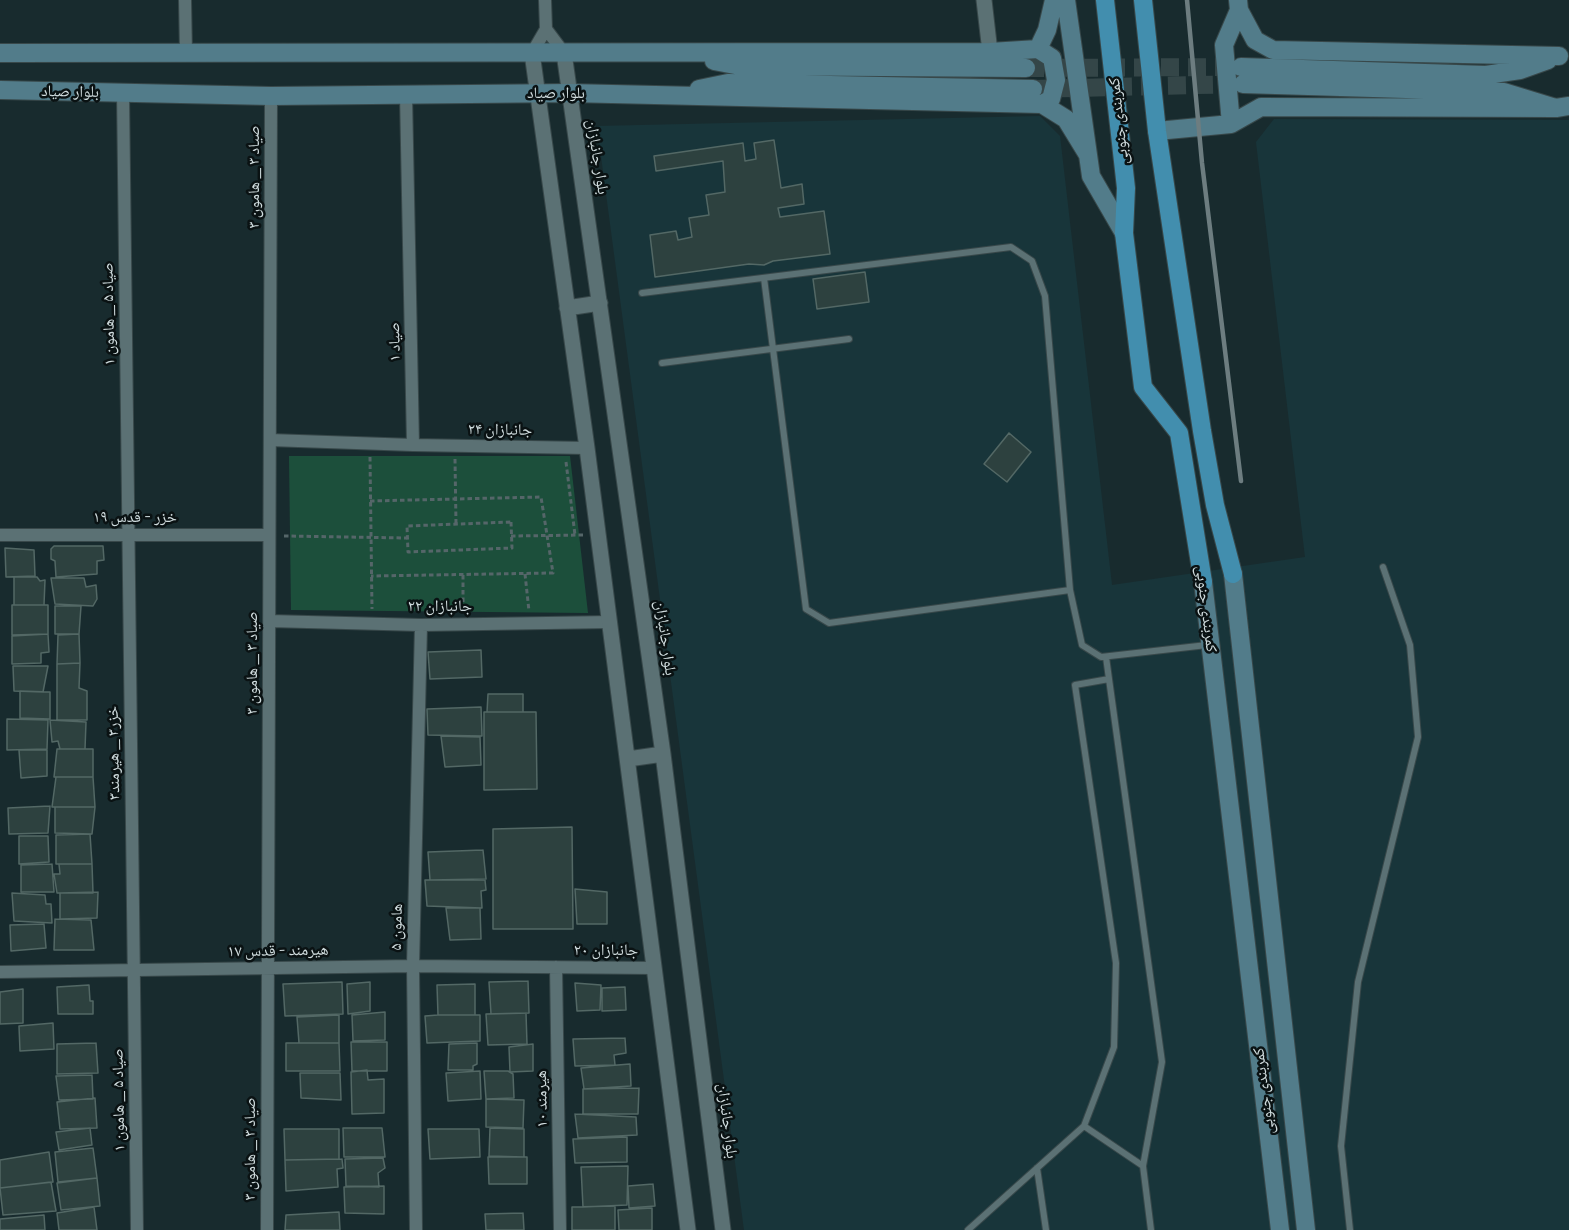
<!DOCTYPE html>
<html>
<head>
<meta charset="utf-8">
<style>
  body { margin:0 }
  canvas { display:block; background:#182b2e }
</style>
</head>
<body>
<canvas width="1569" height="1230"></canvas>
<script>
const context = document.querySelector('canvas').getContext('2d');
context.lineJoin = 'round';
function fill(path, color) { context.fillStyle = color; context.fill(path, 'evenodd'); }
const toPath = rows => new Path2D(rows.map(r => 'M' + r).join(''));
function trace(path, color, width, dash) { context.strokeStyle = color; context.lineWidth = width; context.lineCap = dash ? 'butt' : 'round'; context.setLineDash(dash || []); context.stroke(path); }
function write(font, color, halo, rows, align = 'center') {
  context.font = font + ' Manrope,"Noto Naskh Arabic",sans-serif'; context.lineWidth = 5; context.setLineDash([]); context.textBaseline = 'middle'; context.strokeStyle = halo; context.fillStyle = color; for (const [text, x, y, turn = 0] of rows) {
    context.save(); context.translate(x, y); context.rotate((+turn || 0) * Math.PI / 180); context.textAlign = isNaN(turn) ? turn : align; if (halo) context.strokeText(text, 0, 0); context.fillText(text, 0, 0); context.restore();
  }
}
const built = toPath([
  [1040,116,1060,136,1112,585,1305,557,1256,142,1274,119,1569,120,1569,1230,744,1230,597,126]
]);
const green = toPath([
  [289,456,570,456,588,613,291,610]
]);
const building = toPath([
  [774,140,781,188,802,184,804,204,778,208,780,217,824,211,830,254,773,261,764,265,749,264,655,277,650,235,676,231,678,240,692,237,689,218,709,215,706,195,725,192,723,161,656,171,654,156,743,143,745,161,756,159,754,143,774,140],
  [865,272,869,302,817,309,813,279,865,272],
  [1009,433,1031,452,1007,482,984,464,1009,433],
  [54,546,103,546,104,560,97,561,97,574,56,577,55,561,51,559,51,549,54,546],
  [5,548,34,550,35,576,6,577,5,548],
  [14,577,37,577,40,581,45,580,44,605,14,605,14,577],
  [51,578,84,578,86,587,96,585,97,599,93,606,55,604,51,578],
  [12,605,48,605,48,634,12,635,12,605],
  [55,606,81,606,79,634,55,634,55,606],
  [48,634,49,652,41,653,41,663,12,664,12,636,48,634],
  [79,634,80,663,57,664,58,635,79,634],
  [481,650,482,677,430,679,428,652,481,650],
  [80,663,79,688,87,691,87,720,57,720,57,664,80,663],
  [13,666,48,666,43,692,14,691,13,666],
  [20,691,50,692,50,719,20,718,20,691],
  [488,694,523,694,523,712,487,712,488,694],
  [481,707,482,736,428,735,427,709,481,707],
  [484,712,536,712,537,789,484,790,484,712],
  [7,719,48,720,47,749,7,750,7,719],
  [50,720,86,722,85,749,60,749,58,741,52,742,50,720],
  [441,736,480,737,481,765,445,767,441,736],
  [57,749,93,749,93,777,54,777,57,749],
  [19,750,47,750,47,776,21,778,19,750],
  [56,777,93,777,95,807,52,807,56,777],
  [50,806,48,833,9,834,8,808,50,806],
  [55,807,95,807,92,834,55,833,55,807],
  [572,827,573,929,493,929,493,829,572,827],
  [90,834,92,864,56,864,56,835,90,834],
  [19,836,48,836,49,862,19,864,19,836],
  [483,850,486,879,430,880,428,852,483,850],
  [52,864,54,892,21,892,21,865,52,864],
  [59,864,92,864,93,893,57,893,54,874,60,874,59,864],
  [425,880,485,880,486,890,481,891,482,908,427,906,425,880],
  [575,889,607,892,607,924,577,924,575,889],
  [98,892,97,918,60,919,60,893,98,892],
  [12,893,45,895,46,904,51,904,52,923,14,921,12,893],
  [446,908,480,908,481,939,450,940,446,908],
  [55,919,91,920,94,950,54,950,55,919],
  [44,924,46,948,11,951,10,925,44,924],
  [528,981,529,1013,491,1014,489,982,528,981],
  [342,982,343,1014,285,1016,283,984,342,982],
  [370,982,370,1011,348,1014,347,984,370,982],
  [575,983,601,985,600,1010,577,1011,575,983],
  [475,984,475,1015,438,1015,437,985,475,984],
  [89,985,90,1001,93,1001,93,1014,58,1014,57,987,89,985],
  [625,987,626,1010,602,1011,602,988,625,987],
  [23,989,23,1023,0,1024,0,992,23,989],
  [385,1012,385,1040,353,1041,352,1015,385,1012],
  [526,1013,527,1044,488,1045,486,1014,526,1013],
  [339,1015,339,1043,299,1043,297,1017,339,1015],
  [438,1015,480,1015,480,1041,427,1043,425,1016,438,1015],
  [53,1023,54,1049,20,1051,19,1026,53,1023],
  [625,1038,626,1053,614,1055,615,1065,575,1066,573,1039,625,1038],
  [351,1042,387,1042,387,1071,352,1071,351,1042],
  [96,1043,98,1073,57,1074,57,1044,96,1043],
  [286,1043,339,1043,340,1071,286,1071,286,1043],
  [477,1043,477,1064,473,1066,473,1070,448,1070,449,1044,477,1043],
  [533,1044,533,1071,510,1072,509,1047,533,1044],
  [630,1064,631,1086,584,1089,581,1068,630,1064],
  [367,1070,368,1080,384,1079,384,1113,352,1114,351,1072,367,1070],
  [480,1071,481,1099,448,1101,446,1073,480,1071],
  [484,1071,508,1071,513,1074,514,1098,486,1099,484,1071],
  [300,1073,340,1073,341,1100,301,1098,300,1073],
  [92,1075,93,1099,59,1100,56,1076,92,1075],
  [639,1088,638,1114,583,1114,583,1089,639,1088],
  [95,1098,97,1128,60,1129,57,1102,95,1098],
  [486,1099,524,1100,523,1128,486,1127,486,1099],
  [575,1114,636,1117,637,1135,578,1138,575,1114],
  [90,1128,92,1145,59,1150,56,1132,90,1128],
  [343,1128,382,1128,385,1157,344,1157,343,1128],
  [490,1128,524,1129,524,1157,489,1156,490,1128],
  [284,1129,339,1129,339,1159,285,1160,284,1129],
  [428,1129,479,1129,480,1157,430,1159,428,1129],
  [627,1137,627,1162,575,1163,573,1139,627,1137],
  [93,1148,97,1178,58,1182,55,1152,93,1148],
  [49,1152,53,1182,0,1188,0,1160,49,1152],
  [488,1157,527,1157,527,1184,489,1184,488,1157],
  [383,1158,385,1168,378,1173,379,1187,346,1186,345,1159,383,1158],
  [342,1159,343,1168,337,1169,338,1187,286,1191,285,1160,342,1159],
  [628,1166,627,1205,583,1207,581,1167,628,1166],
  [97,1178,100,1206,61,1210,57,1183,97,1178],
  [51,1182,56,1211,3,1215,0,1188,51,1182],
  [653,1184,655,1206,629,1208,628,1186,653,1184],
  [384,1186,384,1214,345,1213,344,1187,384,1186],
  [615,1206,615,1230,572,1230,572,1207,615,1206],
  [94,1207,97,1230,59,1230,57,1213,94,1207],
  [652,1208,652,1230,619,1230,618,1210,652,1208],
  [339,1212,340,1230,285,1230,286,1215,339,1212],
  [523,1213,524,1230,486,1230,485,1214,523,1213],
  [44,1215,45,1230,0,1230,0,1219,44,1215]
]);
const secondaryTunnel = toPath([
  [1026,68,1241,67],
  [1033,89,1241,84]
]);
const path = toPath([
  [370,457,372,609],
  [455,459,456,524],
  [566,462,575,535],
  [370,501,541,497,553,573,371,576],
  [511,522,512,548,408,552,407,526,511,522],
  [284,536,408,538],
  [511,536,584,535],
  [525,574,529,611],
  [463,575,463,612]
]);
const service = toPath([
  [764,278,806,609,829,623,1070,590],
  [642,293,1011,247,1032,261,1045,296,1070,590,1082,645,1101,657,1207,645],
  [662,363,849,339],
  [1106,657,1109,679],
  [1084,1126,1114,1047,1116,963,1075,685,1109,679,1162,1062,1143,1166],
  [1037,1168,1046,1230],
  [968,1230,1084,1126,1143,1166,1151,1230],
  [1350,1230,1341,1146,1358,982,1418,737,1410,645,1383,567]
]);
const minor = toPath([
  [185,0,186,53],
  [546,29,564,53],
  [532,53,546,29,545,0],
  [123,93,137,1230],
  [270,440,413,445,406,95],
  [413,445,587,448],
  [0,535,269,535],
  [270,621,421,625,610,622],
  [556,967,560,1230],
  [0,972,413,966,655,968],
  [267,1230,271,96],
  [416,1230,413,966,421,625]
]);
const tertiary = toPath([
  [984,0,990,52],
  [532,53,587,448,688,1230],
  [564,53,663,754,723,1230],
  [567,308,600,303],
  [628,759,663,754]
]);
const secondary = toPath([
  [1066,0,1091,176,1124,233],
  [1238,0,1239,10,1255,40,1273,50,1559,56],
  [1038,49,1052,58,1056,80,1051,99,1042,104],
  [0,53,990,52,1038,49,1047,30,1054,0],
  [714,61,740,66,1026,68],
  [1241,67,1486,75,1520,70,1548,60],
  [1243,84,1504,92,1556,108,1569,106],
  [699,89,728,83,1033,89],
  [0,90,271,96,569,93,1042,104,1066,119,1088,155],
  [1231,124,1224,45,1239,10],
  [1157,131,1231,124,1261,107,1556,108],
  [1233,574,1306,1230],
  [1203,582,1280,1230]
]);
const trunk = toPath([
  [1105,0,1126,188,1124,233,1143,387,1179,433,1203,582],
  [1143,0,1157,131,1202,431,1215,505,1233,574]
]);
const rail = toPath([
  [1187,0,1202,163,1241,481]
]);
const streetNames = [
  ["بلوار صیاد",70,92,1],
  ["بلوار صیاد",556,94],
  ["کمربندی جنوبی",1119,121,-96],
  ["بلوار جانبازان",597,157,81],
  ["صیاد ۳ _ هامون ۳",255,177,-90],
  ["صیاد ۵ _ هامون ۱",109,314,-91],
  ["صیاد ۱",395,342,-91],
  ["جانبازان ۲۴",500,430,1],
  ["خزر - قدس ۱۹",135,518],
  ["جانبازان ۲۲",440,607],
  ["کمربندی جنوبی",1206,609,83],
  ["بلوار جانبازان",665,638,82],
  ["صیاد ۳ _ هامون ۳",253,663,-90],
  ["خزر۳ _ هیرمند۳",114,753,-91],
  ["هامون ۵",397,927,-89],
  ["هیرمند - قدس ۱۷",278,951,-1],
  ["جانبازان ۲۰",606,951],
  ["کمربندی جنوبی",1264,1091,-97],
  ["هیرمند ۱۰",542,1099,-91],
  ["صیاد ۵ _ هامون ۱",119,1100,-91],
  ["بلوار جانبازان",727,1121,83],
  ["صیاد ۳ _ هامون ۳",251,1149,-90]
];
fill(built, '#18353a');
fill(green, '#1c4f3b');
fill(building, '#2d413f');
trace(building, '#536865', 1.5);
trace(secondaryTunnel, '#344648', 18, [18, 9]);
trace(service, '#38484a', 8);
trace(minor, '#38484a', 14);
trace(tertiary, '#38484a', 17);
trace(secondary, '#38484a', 20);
trace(trunk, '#38484a', 20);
trace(path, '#556669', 3, [4.5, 3]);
trace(service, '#5b7174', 6);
trace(minor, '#5b7174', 12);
trace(tertiary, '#5b7174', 15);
trace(secondary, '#527c8a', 18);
trace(trunk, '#428eae', 18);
trace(rail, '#6d7d80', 4.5);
write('16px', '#d0dcde', '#0a1213', streetNames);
</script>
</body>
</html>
